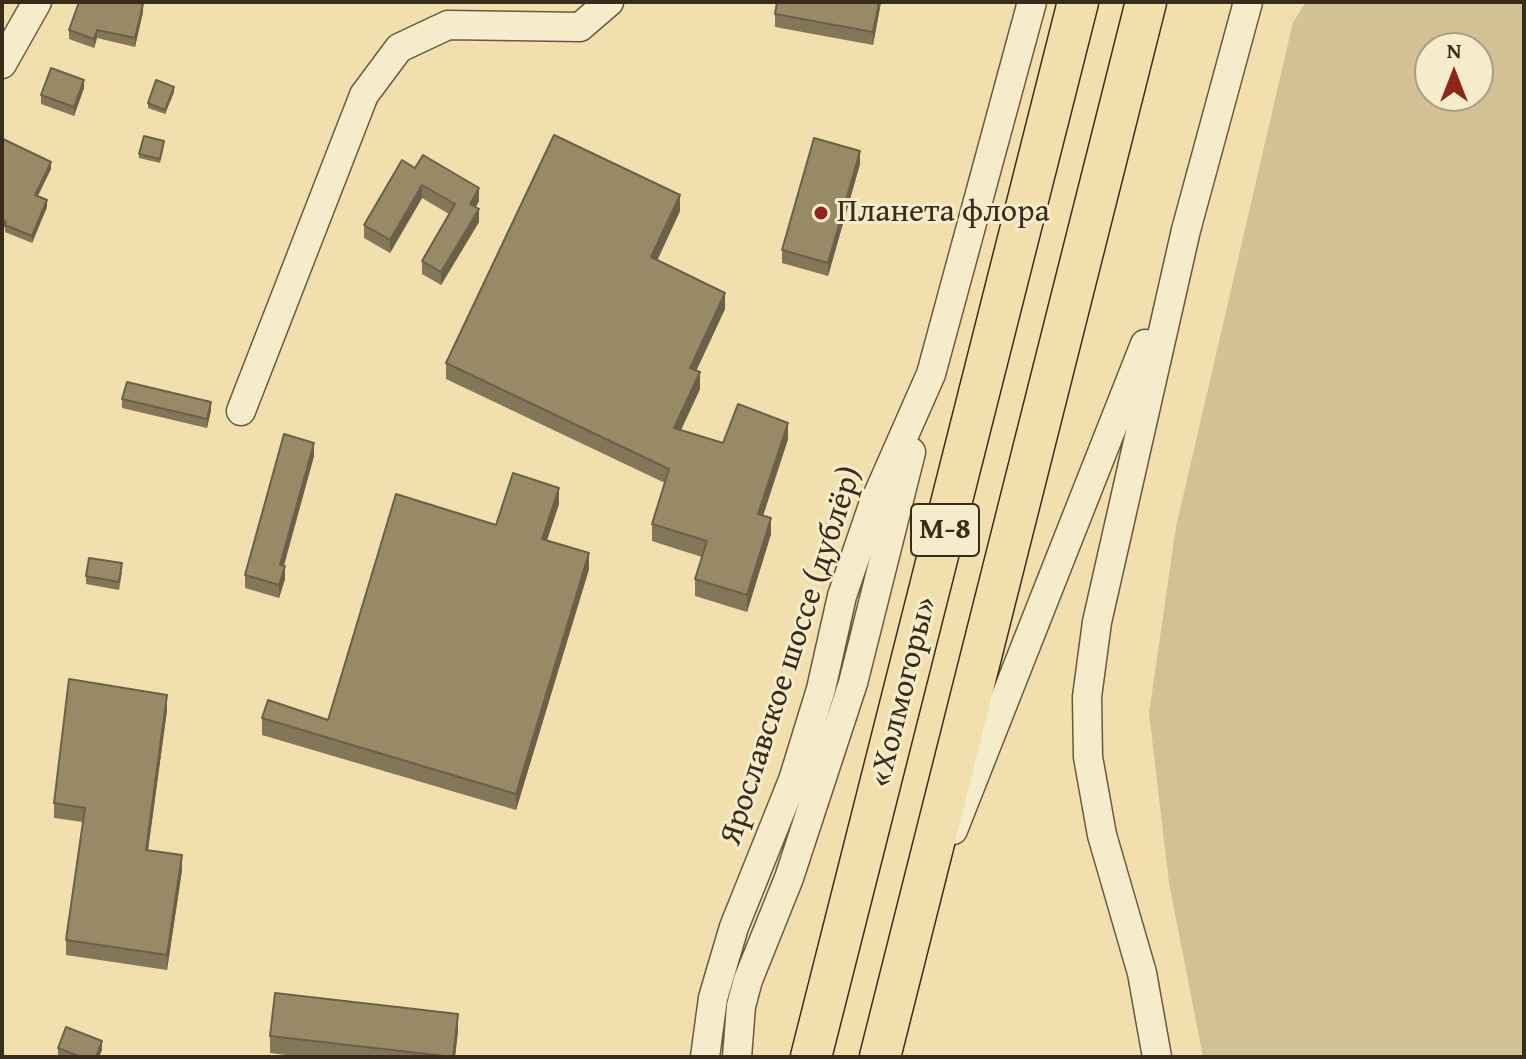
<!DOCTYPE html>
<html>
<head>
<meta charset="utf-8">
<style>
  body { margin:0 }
  #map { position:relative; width:1526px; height:1059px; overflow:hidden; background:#f1e0ad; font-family:"Gentium Book Plus",serif }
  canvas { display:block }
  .frame { position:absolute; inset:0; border:4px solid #3a2c1b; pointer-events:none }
  .north { position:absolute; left:1414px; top:32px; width:80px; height:80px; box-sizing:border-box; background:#f6ebca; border:2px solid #ab9f84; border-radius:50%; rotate:0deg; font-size:22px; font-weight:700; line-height:32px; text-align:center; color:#3a2c1b }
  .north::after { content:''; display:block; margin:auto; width:28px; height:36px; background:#8f2418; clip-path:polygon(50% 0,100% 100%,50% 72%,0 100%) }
</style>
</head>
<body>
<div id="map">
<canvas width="1526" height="1059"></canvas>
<div class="frame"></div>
<div class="north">N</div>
</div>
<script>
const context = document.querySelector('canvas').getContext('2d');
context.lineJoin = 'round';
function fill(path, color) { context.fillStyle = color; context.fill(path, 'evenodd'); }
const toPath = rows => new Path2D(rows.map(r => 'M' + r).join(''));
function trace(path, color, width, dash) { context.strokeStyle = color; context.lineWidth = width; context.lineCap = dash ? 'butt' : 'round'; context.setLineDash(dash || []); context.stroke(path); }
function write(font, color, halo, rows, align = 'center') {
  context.font = font + ' "Gentium Book Plus",serif'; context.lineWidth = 6; context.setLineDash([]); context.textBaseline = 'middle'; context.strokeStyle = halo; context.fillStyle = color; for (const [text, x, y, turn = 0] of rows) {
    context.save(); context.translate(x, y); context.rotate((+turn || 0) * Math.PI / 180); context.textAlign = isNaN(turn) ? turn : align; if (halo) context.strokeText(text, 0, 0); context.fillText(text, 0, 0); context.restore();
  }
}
const green = toPath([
  [1306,2,1524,2,1524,1057,1203,1057,1169,883,1149,713,1176,527,1293,22],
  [1430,48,1478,48,1478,96,1430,96]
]);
const minor = toPath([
  [2,64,37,2],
  [241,411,364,95,399,48,448,25,580,27,609,2],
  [953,830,1145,344],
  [705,1057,713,998,734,927,793,780,821,689,842,596,872,508,931,374,1032,2],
  [737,1057,741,1006,748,980,789,878,853,683,911,452],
  [1157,1057,1142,973,1102,835,1088,757,1087,697,1097,622,1186,230,1248,2]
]);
const highway = toPath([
  [811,1057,1078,2],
  [880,1057,1146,2]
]);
const wall = toPath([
  [777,2,881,2,873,45,775,27,775,14],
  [143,12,135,47,97,38,94,48,69,39,69,30],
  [84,88,74,116,41,104,41,95],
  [174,92,165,114,148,108,148,103],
  [2,140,51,169,37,196,47,207,32,243,5,232,5,228,2,227],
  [164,145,160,163,139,158,139,154],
  [860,164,828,276,782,263,782,250],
  [415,168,479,201,476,207,479,222,441,285,422,274,422,261,449,214,422,198,390,253,364,238,364,225],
  [680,211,657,260,725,309,696,371,700,389,681,430,723,443,788,439,763,516,771,534,747,612,695,596,695,579,702,557,652,541,652,524,665,483,446,379,446,363],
  [122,399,211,410,207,428,122,408],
  [314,456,284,566,285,579,279,598,245,588,245,575],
  [559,504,547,540,589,569,516,810,262,735,262,718,328,720,496,525],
  [122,572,119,590,86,584,86,576],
  [167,710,148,850,182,870,167,970,66,955,66,940,83,822,54,818,54,803],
  [458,1031,455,1057,302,1057,270,1053,270,1036],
  [58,1048,102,1050,99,1057,58,1057]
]);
const shadedWall = toPath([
  [879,2,881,2,873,45,873,32],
  [143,4,143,12,135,47,135,38],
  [97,30,97,38,94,48,94,39],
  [84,80,84,88,74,116,74,107],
  [174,87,174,92,165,114,165,110],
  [860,151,860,164,828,276,828,263],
  [51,162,51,169,35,202,35,195],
  [422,185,422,198,390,253,390,240],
  [479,188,479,201,470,216,470,204],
  [680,195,680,211,651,274,651,257],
  [47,200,47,207,32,243,32,236],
  [479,209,479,222,441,285,441,272],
  [725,293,725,309,690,384,690,368],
  [700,372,700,389,674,445,674,428],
  [211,402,211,410,207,428,207,419],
  [788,423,788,439,758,531,758,514],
  [314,443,314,456,280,578,280,565],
  [559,488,559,504,542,555,542,539],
  [771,518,771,534,747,612,747,595],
  [589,553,589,569,516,810,516,794],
  [285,566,285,579,279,598,279,585],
  [167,695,167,710,146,865,146,850],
  [182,855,182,870,167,970,167,955],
  [458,1014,458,1031,455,1057,453,1057],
  [102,1041,102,1050,99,1057,96,1057]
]);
const building = toPath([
  [79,2,138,2,143,4,135,38,97,30,94,39,69,30,79,2],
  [777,2,879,2,873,32,775,14,777,2],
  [51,68,84,80,74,107,41,95,51,68],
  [156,80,174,87,165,110,148,103,156,80],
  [554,135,680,195,651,257,725,293,690,368,700,372,674,428,723,443,738,404,788,423,758,514,771,518,747,595,695,579,707,541,652,524,669,469,446,363,554,135],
  [144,136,164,141,160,159,139,154,144,136],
  [814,138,860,151,828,263,782,250,814,138],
  [3,139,51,162,35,195,47,200,32,236,5,225,6,222,2,220,3,139],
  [423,155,479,188,470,204,479,209,441,272,422,261,455,204,422,185,390,240,364,225,402,160,415,168,423,155],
  [127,382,211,402,207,419,122,399,127,382],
  [284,434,314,443,280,565,285,566,279,585,245,575,284,434],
  [513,473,559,488,542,539,589,553,516,794,262,718,268,700,328,720,396,494,496,525,513,473],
  [89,558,122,563,119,582,86,576,89,558],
  [69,679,167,695,146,850,182,855,167,955,66,940,85,808,54,803,69,679],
  [275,993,458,1014,453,1057,270,1036,275,993],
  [66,1027,102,1041,96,1057,81,1057,58,1048,66,1027]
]);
const markers = [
  [821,213,8,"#8f2418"]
];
const shields = [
  [945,530,68]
];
const shieldNames = [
  ["М-8",945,530]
];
const poiNames = [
  ["Планета флора",837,213]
];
const streetNames = [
  ["Ярославское шоссе (дублёр)",792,656,-72],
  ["«Холмогоры»",904,692,-76]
];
fill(green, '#d2c194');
trace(minor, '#685940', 31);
trace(highway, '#3a2c1b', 43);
trace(minor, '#f6ebca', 28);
trace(highway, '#f1e0ad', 40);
fill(wall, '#847759');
fill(shadedWall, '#6b6148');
fill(building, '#998a67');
trace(building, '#6b6148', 2);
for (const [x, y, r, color] of markers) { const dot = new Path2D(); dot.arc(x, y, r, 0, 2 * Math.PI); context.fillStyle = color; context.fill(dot); trace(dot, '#f6ebca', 3); }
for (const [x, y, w] of shields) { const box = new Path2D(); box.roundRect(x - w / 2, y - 26, w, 52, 6); context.fillStyle = '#f6ebca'; context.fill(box); trace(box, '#3a2c1b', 2); }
write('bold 30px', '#3a2c1b', null, shieldNames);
write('32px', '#3a2c1b', '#f6ebca', poiNames, 'left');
write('32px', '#3a2c1b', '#f6ebca', streetNames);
</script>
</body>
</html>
